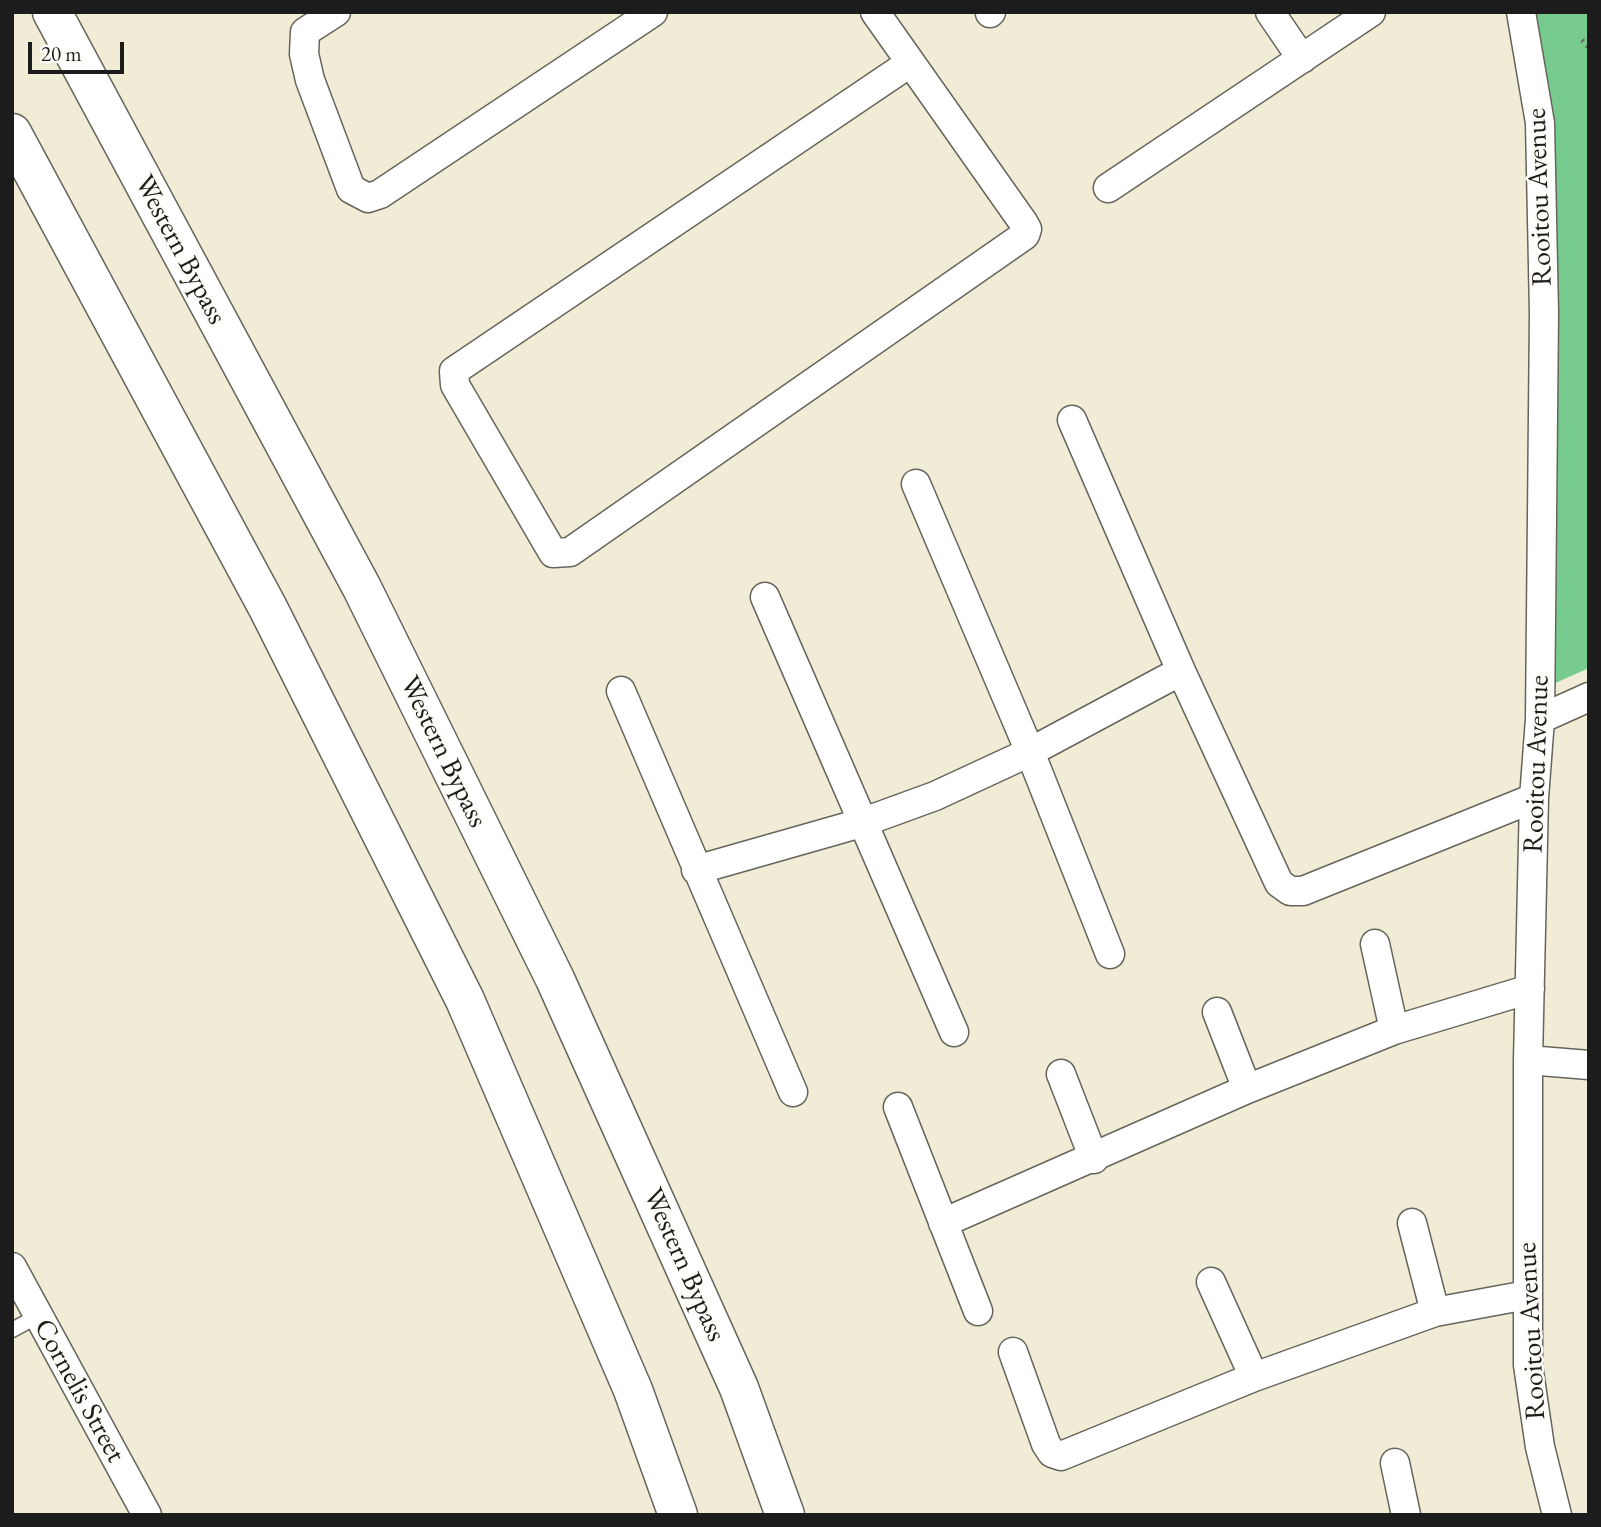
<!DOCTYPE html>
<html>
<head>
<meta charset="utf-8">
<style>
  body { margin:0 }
  #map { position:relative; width:1601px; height:1527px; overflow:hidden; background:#f0ecd5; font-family:"EB Garamond",serif }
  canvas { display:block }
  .frame { position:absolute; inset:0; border:14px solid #1c1c1c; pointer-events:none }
  .scale { position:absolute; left:28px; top:42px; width:96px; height:32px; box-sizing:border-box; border:4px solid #1c1c1c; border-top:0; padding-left:9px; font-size:21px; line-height:24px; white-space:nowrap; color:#1c1c1c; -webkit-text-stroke:5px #fdfcf7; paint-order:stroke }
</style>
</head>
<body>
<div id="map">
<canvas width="1601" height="1527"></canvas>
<div class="frame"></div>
<div class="scale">20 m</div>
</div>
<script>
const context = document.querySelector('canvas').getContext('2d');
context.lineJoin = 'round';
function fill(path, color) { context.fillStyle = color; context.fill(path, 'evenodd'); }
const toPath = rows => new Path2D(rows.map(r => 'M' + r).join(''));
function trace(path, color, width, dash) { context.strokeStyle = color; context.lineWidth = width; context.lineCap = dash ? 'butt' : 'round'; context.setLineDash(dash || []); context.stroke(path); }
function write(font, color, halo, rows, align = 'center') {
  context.font = font + ' "EB Garamond",serif'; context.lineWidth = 5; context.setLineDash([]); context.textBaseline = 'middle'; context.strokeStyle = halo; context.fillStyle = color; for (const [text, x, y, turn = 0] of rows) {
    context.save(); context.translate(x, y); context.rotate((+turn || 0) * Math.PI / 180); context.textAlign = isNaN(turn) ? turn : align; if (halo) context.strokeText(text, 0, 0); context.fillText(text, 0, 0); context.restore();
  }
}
const green = toPath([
  [1528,12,1589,12,1589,668,1551,685]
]);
const path = toPath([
  [1582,40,1589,48]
]);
const lane = toPath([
  [12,1330,38,1316]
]);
const street = toPath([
  [336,12,305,32,304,54,310,80,351,189,368,198,380,194,653,12],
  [875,12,1023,222,1027,229,1025,235,570,552,553,553,455,385,454,371,910,63],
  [1270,12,1302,59],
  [1521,12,1540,123,1544,313,1540,719,1534,798,1528,1060,1528,1365,1540,1447,1557,1515],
  [990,13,991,12],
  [1108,188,1371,12],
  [1072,420,1181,671,1279,883,1290,891,1303,891,1534,798],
  [916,484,1030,752,1110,954],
  [765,597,954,1032],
  [621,691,793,1092],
  [1540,719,1589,697],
  [696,870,861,823,935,796,1030,752,1181,671],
  [1375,944,1394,1030],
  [1217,1012,1247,1089],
  [1528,1060,1589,1065],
  [1061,1074,1094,1159],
  [898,1107,978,1311],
  [943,1223,1247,1089,1394,1030,1530,989],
  [1412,1223,1435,1312],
  [12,1267,147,1515],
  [1211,1282,1254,1377],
  [1013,1352,1046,1444,1052,1453,1061,1456,1254,1377,1435,1312,1527,1295],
  [1395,1463,1406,1515]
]);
const highway = toPath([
  [52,12,362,588,555,979,739,1388,785,1515],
  [12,133,268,608,465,1000,633,1390,678,1515]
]);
const streetNames = [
  ["Rooitou Avenue",1540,197,-92],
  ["Western Bypass",180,250,62],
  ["Western Bypass",443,752,64],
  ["Rooitou Avenue",1537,764,-88],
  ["Western Bypass",684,1265,66],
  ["Rooitou Avenue",1532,1331,-93],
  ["Cornelis Street",79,1391,61]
];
fill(green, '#78cb8e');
trace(lane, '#66655d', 17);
trace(street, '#66655d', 31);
trace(highway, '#66655d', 41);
trace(path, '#66655d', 4.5, [2, 5]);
trace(lane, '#fff', 14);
trace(street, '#fff', 28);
trace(highway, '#fff', 38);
write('28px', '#1c1c1c', '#fdfcf7', streetNames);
</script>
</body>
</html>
